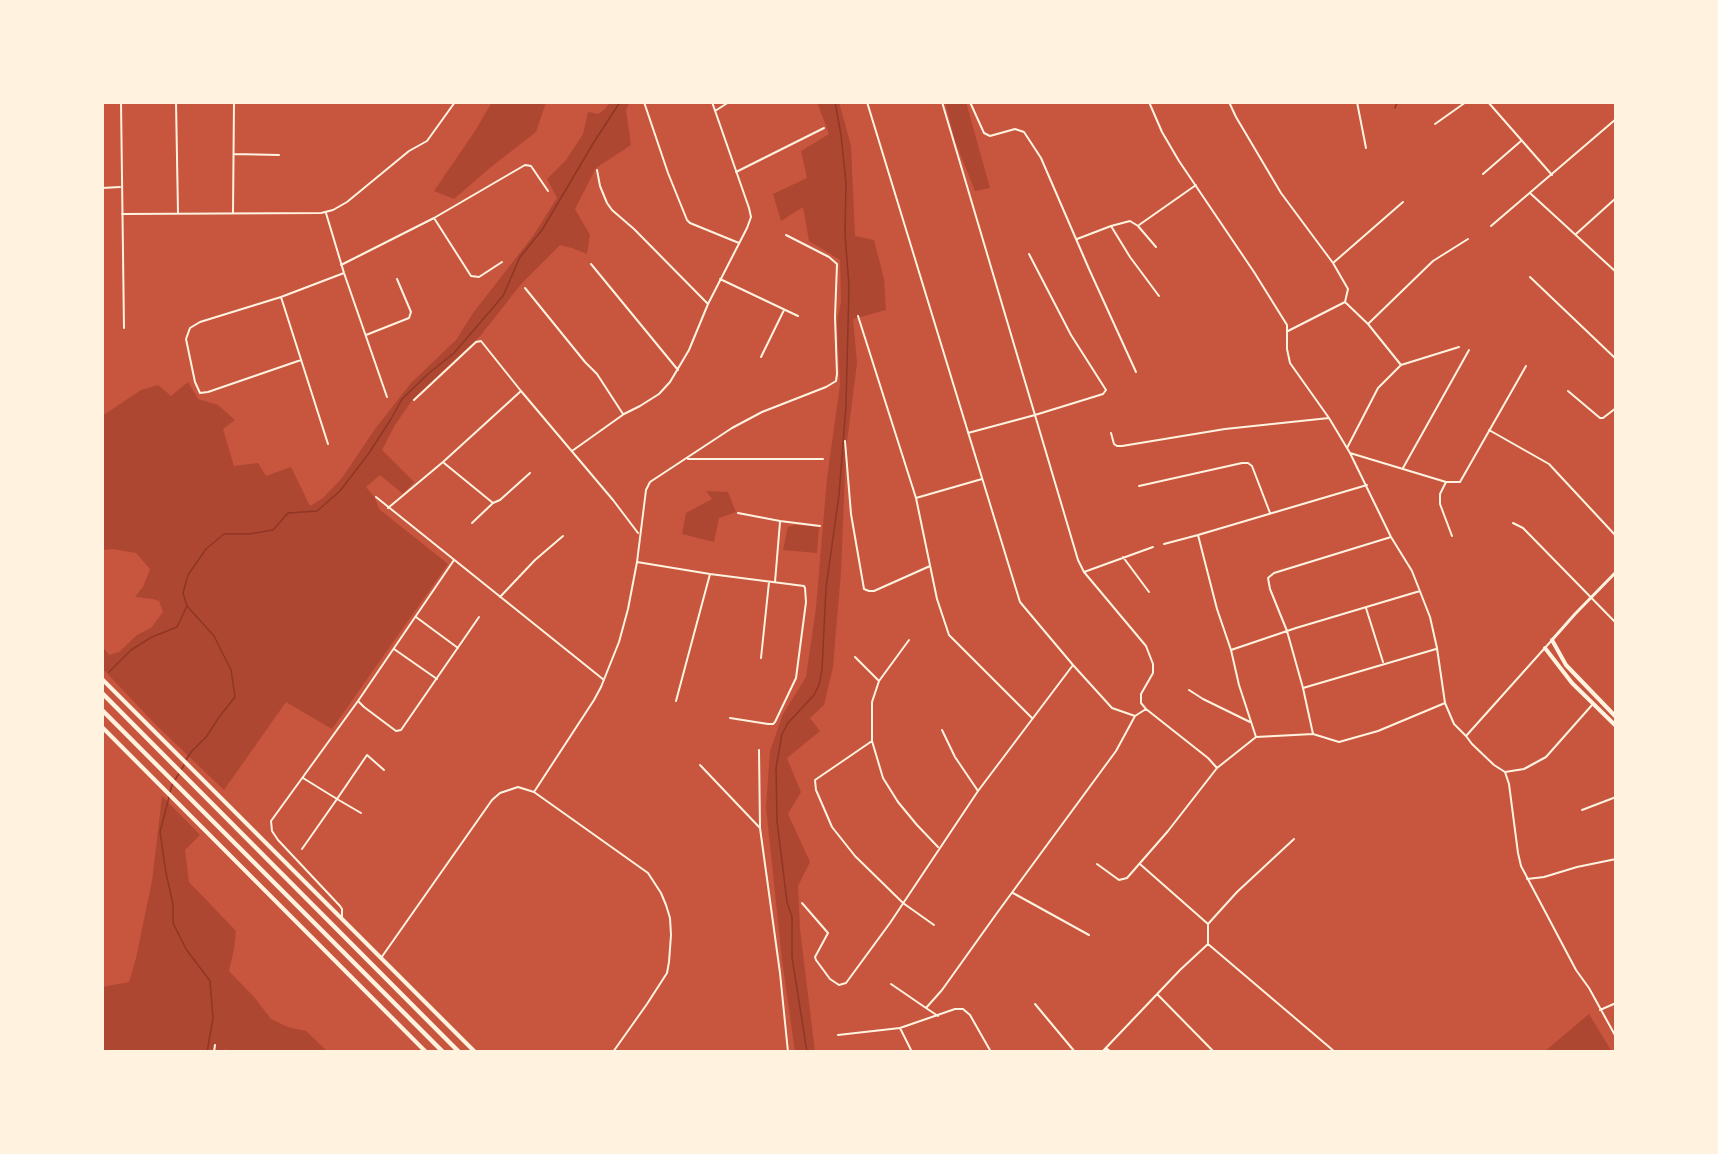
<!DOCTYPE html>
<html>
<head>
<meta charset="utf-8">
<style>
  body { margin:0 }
  #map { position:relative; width:1718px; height:1154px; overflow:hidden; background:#c8553d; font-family:Jost,sans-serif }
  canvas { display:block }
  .frame { position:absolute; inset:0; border:104px solid #fff3e0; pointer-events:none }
</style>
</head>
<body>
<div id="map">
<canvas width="1718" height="1154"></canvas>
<div class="frame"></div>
</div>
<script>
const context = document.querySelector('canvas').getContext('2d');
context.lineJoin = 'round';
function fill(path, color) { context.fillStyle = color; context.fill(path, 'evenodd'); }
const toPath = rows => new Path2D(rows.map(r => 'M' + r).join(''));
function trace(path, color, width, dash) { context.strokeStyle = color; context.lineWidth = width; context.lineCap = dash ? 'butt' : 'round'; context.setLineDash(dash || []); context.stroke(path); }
const green = toPath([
  [492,102,546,102,536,132,491,167,454,199,434,191,475,131],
  [610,102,630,102,626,110,631,145,596,168,575,209,590,235,587,254,572,248,560,245,522,283,481,335,413,399,395,425,382,450,414,482,403,494,380,475,366,487,375,498,379,509,448,564,332,729,286,702,224,790,156,725,102,668,102,646,109,655,119,652,137,635,151,628,163,612,159,601,153,599,135,597,143,587,150,569,136,553,113,549,102,550,102,416,141,390,158,385,171,396,188,382,198,399,218,405,235,420,223,429,234,466,258,463,266,476,291,467,310,506,323,498,342,478,375,429,411,383,456,340,473,313,533,236,557,198,547,179,566,160,583,134,588,112,598,114,605,109],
  [817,102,839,102,851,146,855,236,874,240,884,279,886,310,853,319,857,363,846,450,841,572,833,667,824,705,810,718,820,731,787,758,801,792,788,814,810,862,798,886,800,929,815,1052,795,1052,782,960,766,807,770,751,783,714,806,677,816,608,827,478,840,385,837,323,841,301,840,260,809,241,803,207,781,221,773,194,807,178,801,151,829,134],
  [945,102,966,102,990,188,975,191,955,141],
  [706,491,728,492,736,512,719,518,714,542,682,534,686,513,712,499],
  [795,525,819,527,817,553,783,550,788,527],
  [162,796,200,835,185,850,189,882,236,931,234,949,229,971,254,997,271,1019,288,1027,306,1031,328,1052,235,1052,225,1049,224,1052,102,1052,102,987,129,982,136,958,152,881],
  [1589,1014,1612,1052,1544,1052]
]);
const stream = toPath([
  [1395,108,1397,102],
  [109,672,131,650,152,637,177,627,187,606,183,593,188,575,206,549,224,534,250,534,273,530,288,513,317,511,340,491,369,453,391,419,402,399,428,374,454,353,503,296,520,257,542,230,594,142,620,102],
  [186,760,191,752,207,736,219,717,235,697,231,670,214,636,187,606],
  [170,792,172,785,184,765],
  [169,797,160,832,166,873,173,904,173,923,186,949,210,981,213,1018,207,1052],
  [807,1052,792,957,792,917,787,902,777,821,776,768,782,734,788,723,814,695,819,685,822,670,826,588,839,495,846,405,849,286,845,234,846,183,841,135,835,102]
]);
const minor = toPath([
  [121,102,124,328],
  [176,102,178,213],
  [644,102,668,173,687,220,690,223,739,243],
  [867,102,1020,602,1073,665,1112,708,1135,716],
  [942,102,1078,560,1084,572,1146,646,1153,664,1153,673,1141,694,1141,703,1146,709,1208,758,1217,768],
  [970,102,984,133,990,136,1015,129,1024,132,1041,158,1089,269,1136,372],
  [1149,102,1162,132,1179,161,1254,272,1287,325,1287,349,1290,363,1329,418,1350,453,1391,537,1412,571,1430,617,1437,648,1445,703,1454,724,1466,736,1472,744,1494,765,1505,772],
  [1229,102,1236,117,1281,193,1333,263,1348,289,1345,302,1288,331],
  [1357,102,1366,148],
  [1488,102,1552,175],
  [715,111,729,102],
  [1435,124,1466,102],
  [234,154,279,155],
  [597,170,600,186,607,203,612,210,634,229,707,303],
  [736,172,824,128],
  [1483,174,1521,141],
  [102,188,120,187],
  [1531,194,1616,272],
  [233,213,234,102],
  [326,213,344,273,387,397],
  [122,214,321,213,333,210,347,202,409,151,427,141,455,102],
  [434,218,471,276,479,277,502,262],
  [1139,225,1196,185],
  [1111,226,1130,257,1159,296],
  [1491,226,1616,119],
  [1576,234,1616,198],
  [1077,239,1111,226,1130,221,1138,226,1156,247],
  [1333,263,1403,202],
  [591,264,678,370],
  [341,265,434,218,525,165,531,166,548,191],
  [1530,277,1616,359],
  [720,279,798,316],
  [525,288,585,362,597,374,623,414],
  [281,297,328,444],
  [1345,302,1368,324,1401,365,1378,388,1347,448],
  [858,316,916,498,937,599,949,635,1032,718],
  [1368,324,1433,261,1468,239],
  [366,335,409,318,411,312,397,279],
  [761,357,784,310],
  [301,360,208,392,200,393,195,382,186,339,190,328,200,322,281,297,344,273],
  [1401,365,1459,347],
  [1568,391,1600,418,1603,418,1616,408],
  [414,400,476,342,481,341,521,391,613,500,638,533],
  [1489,430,1549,464,1616,536],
  [968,433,1035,415,1103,394,1106,390,1071,335,1029,254],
  [1111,433,1114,444,1117,446,1122,446,1225,429,1329,418],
  [845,441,851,514,864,589,869,591,874,591,930,566],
  [572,451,624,414,640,406,659,394,670,382,689,350,708,304,747,228,751,217,749,208,712,102],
  [1350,453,1446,482,1460,482,1526,366],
  [688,459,823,459],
  [444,463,493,503],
  [1403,468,1469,350],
  [1446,482,1440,494,1440,504,1452,536],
  [1139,486,1242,463,1248,463,1252,466,1270,513],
  [376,497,604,680],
  [916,498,982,479],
  [388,508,443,462,521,391],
  [738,513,780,521,820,526],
  [472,523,493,503,500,500,530,473],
  [1513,523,1523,528,1616,623],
  [1198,535,1217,609,1231,650,1239,685,1256,737],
  [1164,544,1198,535,1367,485],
  [1123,557,1149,592],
  [637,562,710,574,804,586,805,588,806,602,796,678,775,722,773,724,768,724,730,718],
  [1084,572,1153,547],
  [775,582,780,522],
  [500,597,535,560,563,536],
  [1366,608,1383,662],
  [416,617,458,648],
  [909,640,879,681,872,702,872,741,883,778,898,802,917,825,938,847],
  [394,649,437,679],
  [1231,650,1296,628,1420,591],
  [855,657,879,681],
  [761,658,769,582],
  [1303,688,1436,649],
  [1189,690,1203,699,1250,722],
  [358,701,364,707,396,731,401,730,479,617],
  [676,701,710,574],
  [942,730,955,757,978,791],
  [1313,734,1303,688,1287,631,1270,589,1268,578,1274,573,1391,537],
  [1466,736,1552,640],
  [872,741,815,780,816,790,832,827,855,856,903,903,934,925],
  [759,750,760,828],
  [700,765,760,828,780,973,788,1052],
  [1505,772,1509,784,1518,853,1521,866,1576,970,1589,988,1616,1037],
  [1505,772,1524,769,1546,757,1592,705],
  [303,778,337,799,367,755,384,770],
  [534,792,594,700,601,687,619,642,628,609,637,562,646,490,650,482,732,428,762,412,826,387,836,381,837,374,835,317,837,264,829,257,786,235],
  [1582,810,1616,797],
  [302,849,337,799,361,813],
  [1097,864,1119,880,1127,878,1168,831,1217,768,1256,737,1313,734,1339,742,1378,731,1445,703],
  [1141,865,1208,924],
  [1527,879,1544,877,1577,867,1616,859],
  [1013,893,1089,935],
  [802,903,828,933,815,957,816,960,830,979,839,985,846,983,890,923,978,791,1073,665],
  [342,918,342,909,340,906,278,840,272,831,271,821,358,701,454,560],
  [1208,943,1208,924,1237,892,1294,839],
  [1208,944,1335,1052],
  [381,958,492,800,500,793,518,787,534,792,648,873,661,893,666,905,670,918,671,935,669,962,667,973,647,1004,613,1052],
  [891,984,926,1008],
  [1157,994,1214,1052],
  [1035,1004,1075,1052],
  [1600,1010,1616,1003],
  [938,1016,926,1008,942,990,997,913,1116,751,1135,716,1146,709],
  [900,1028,912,1052],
  [838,1035,900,1028,955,1009,963,1009,970,1015,991,1052],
  [1106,1048,1111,1052],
  [214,1052,215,1045],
  [1102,1052,1180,970,1208,944]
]);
const tertiary = toPath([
  [1552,640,1575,614,1616,572]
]);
const secondary = toPath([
  [1552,640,1566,665,1616,717],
  [1545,648,1572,683,1616,726]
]);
const primary = toPath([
  [102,679,475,1052],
  [102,727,426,1052]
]);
const motorway = toPath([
  [102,693,459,1052],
  [102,710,443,1052]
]);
fill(green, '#ae4732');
trace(stream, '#8f3625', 1.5);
trace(minor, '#fff3e0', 2);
trace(tertiary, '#fff3e0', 3);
trace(secondary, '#fff3e0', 4);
trace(primary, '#fff3e0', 4);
trace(motorway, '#fff3e0', 4.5);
</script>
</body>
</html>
